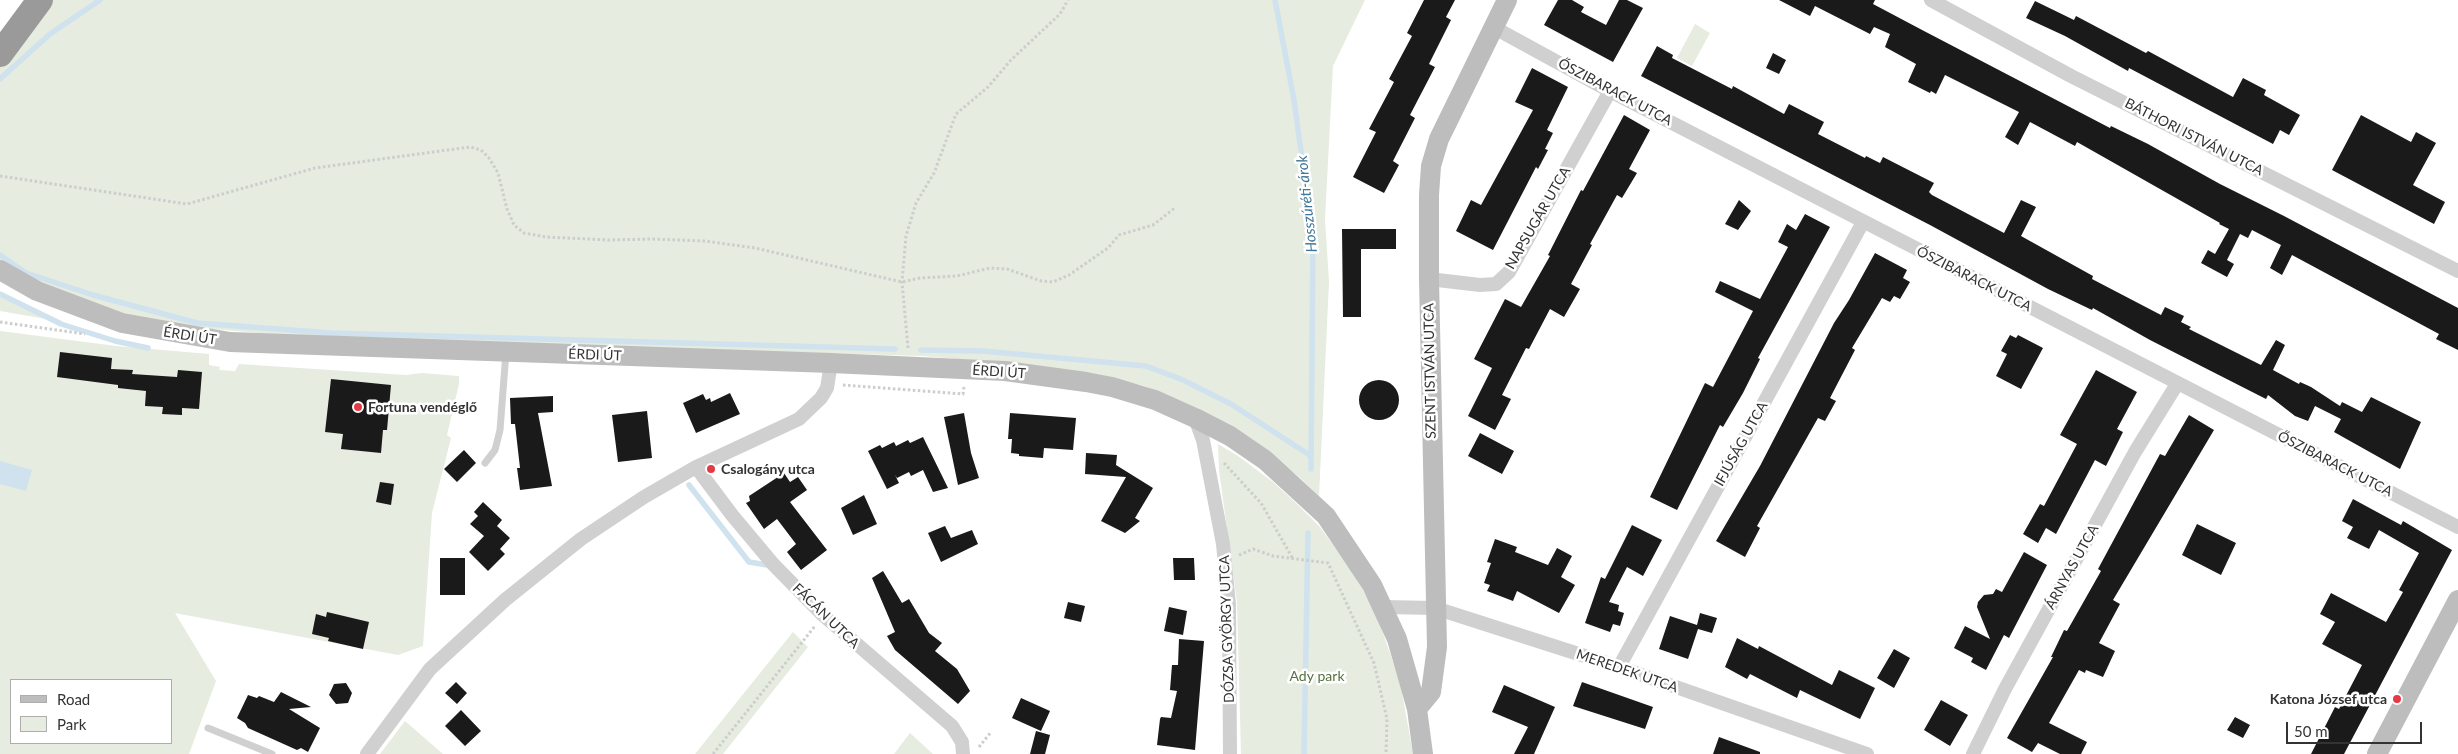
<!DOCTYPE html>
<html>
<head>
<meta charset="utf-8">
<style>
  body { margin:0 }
  #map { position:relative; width:2458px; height:754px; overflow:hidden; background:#fff; font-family:Lato,sans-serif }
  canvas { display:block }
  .legend { position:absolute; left:10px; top:679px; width:162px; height:65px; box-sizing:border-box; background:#fff; border:1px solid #adadad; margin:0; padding:6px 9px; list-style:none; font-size:15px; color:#333 }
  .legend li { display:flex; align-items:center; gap:10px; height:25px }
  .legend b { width:25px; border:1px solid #adadad }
  .scale { position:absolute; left:2286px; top:722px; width:136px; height:22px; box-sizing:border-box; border:2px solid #333; border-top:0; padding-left:6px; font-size:15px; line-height:18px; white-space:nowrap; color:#333; -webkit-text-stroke:4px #fff; paint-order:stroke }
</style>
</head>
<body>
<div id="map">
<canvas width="2458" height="754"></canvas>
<ul class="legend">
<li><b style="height:6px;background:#bdbdbd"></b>Road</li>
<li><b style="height:14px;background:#e6ecdf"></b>Park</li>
</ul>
<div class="scale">50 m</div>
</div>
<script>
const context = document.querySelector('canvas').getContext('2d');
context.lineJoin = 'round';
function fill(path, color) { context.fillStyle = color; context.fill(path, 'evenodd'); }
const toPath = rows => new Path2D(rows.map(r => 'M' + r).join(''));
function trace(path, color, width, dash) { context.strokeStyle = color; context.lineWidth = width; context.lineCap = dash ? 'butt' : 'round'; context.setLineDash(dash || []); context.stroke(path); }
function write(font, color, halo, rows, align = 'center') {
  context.font = font + ' Lato,sans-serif'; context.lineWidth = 5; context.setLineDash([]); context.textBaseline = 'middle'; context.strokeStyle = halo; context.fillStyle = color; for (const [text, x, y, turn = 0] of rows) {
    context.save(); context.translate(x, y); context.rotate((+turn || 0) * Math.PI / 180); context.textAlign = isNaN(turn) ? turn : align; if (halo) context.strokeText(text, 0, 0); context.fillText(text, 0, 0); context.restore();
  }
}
const green = toPath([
  [51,0,1365,0,1333,66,1325,219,1329,282,1319,496,1299,477,1252,439,1196,408,1145,386,1096,374,1035,366,923,356,328,339,190,327,128,315,38,283,0,260,0,59],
  [1695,24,1710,33,1692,66,1677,58],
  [0,292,64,322,0,311],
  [0,331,116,346,209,354,209,365,220,367,219,370,235,371,239,364,406,375,422,373,459,376,459,384,447,435,451,438,432,513,423,646,398,655,175,613,216,681,189,754,0,754],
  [11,680,171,680,171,743,11,743],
  [1218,444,1238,456,1273,482,1298,505,1320,527,1354,574,1376,614,1390,653,1401,687,1413,754,1241,754,1237,602,1219,470],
  [793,632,808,647,723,754,695,754],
  [405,721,443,754,380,754],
  [910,733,933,754,894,754]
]);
const water = toPath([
  [0,461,32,470,26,491,0,484]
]);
const stream = toPath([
  [1275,0,1294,100,1313,239,1311,469],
  [0,79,50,34,100,0],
  [0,255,26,273,93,295,197,323,331,333,895,349],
  [0,294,61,324,115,341,148,348],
  [921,350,983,351,1146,366,1183,380,1231,404,1311,456],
  [689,485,749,562,767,565],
  [1304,754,1308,533]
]);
const building = toPath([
  [1424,0,1455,0,1446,17,1451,20,1429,64,1435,67,1410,115,1415,118,1393,161,1399,165,1384,193,1353,177,1376,132,1369,129,1394,82,1389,79,1412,36,1407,33],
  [1558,0,1572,0,1584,7,1581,12,1606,25,1619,0,1627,0,1643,8,1613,62,1544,25],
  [1779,0,1875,0,1873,4,1924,31,2110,128,2111,126,2148,144,2220,184,2284,216,2458,308,2458,350,2436,339,2439,334,2292,255,2282,275,2270,268,2281,245,2252,230,2248,238,2240,234,2227,260,2234,264,2227,277,2201,263,2208,250,2215,254,2229,229,2219,224,2220,223,2077,142,2075,146,2030,122,2018,145,2005,137,2019,112,1945,75,1936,94,1931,91,1930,93,1908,82,1916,64,1885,47,1890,34,1874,27,1870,34,1815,6,1810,16],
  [2035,1,2074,20,2076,16,2146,53,2148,51,2233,97,2243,78,2266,90,2264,95,2300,115,2289,135,2280,130,2273,144,2129,68,2128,71,2065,36,2026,18],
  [1657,46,1673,55,1672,58,1732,89,1733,86,1784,114,1789,104,1824,122,1818,134,1865,158,1866,156,1880,163,1883,157,1934,183,1929,192,1932,195,2004,233,2021,200,2036,207,2021,236,2093,276,2092,279,2161,315,2165,307,2184,316,2181,322,2191,327,2189,329,2261,365,2276,340,2285,345,2273,370,2299,384,2300,382,2311,387,2340,406,2342,402,2362,412,2371,397,2421,422,2400,469,2334,432,2341,419,2315,406,2308,421,2295,416,2268,395,2266,399,2150,340,2093,308,2092,310,2048,289,1930,225,1641,76],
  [1773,53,1786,60,1779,74,1766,68],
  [1532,68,1568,87,1547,130,1553,133,1545,149,1548,150,1538,169,1536,167,1493,250,1456,231,1471,200,1481,205,1533,110,1515,102],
  [1624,115,1650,130,1629,169,1637,173,1622,198,1617,195,1590,244,1592,245,1571,284,1580,289,1564,317,1550,309,1529,349,1526,348,1502,395,1511,399,1495,430,1468,416,1492,368,1474,359,1505,299,1521,307,1550,256,1548,255,1581,190,1583,191],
  [2361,115,2411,142,2416,132,2436,143,2413,185,2445,202,2434,224,2332,170],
  [1739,200,1751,211,1738,230,1725,224],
  [1805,214,1830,227,1758,358,1760,359,1743,393,1723,427,1720,425,1677,510,1650,497,1705,383,1713,387,1753,311,1715,292,1720,281,1760,299,1788,247,1778,242,1787,224,1796,230],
  [1342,229,1396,229,1396,249,1361,249,1361,317,1343,317],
  [1875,253,1907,270,1903,278,1910,282,1900,299,1894,296,1890,302,1882,298,1852,348,1855,350,1830,398,1836,401,1825,421,1818,418,1757,526,1760,528,1745,557,1716,541,1760,466,1834,323,1849,300],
  [2010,335,2016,338,2018,335,2043,348,2021,389,1996,376,2007,354,2001,351],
  [60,352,112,358,111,369,133,370,132,374,177,377,178,370,202,372,199,409,182,408,182,415,162,414,163,407,145,406,146,391,118,388,118,385,57,377],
  [2096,370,2137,392,2117,429,2123,432,2106,466,2095,460,2056,534,2046,528,2038,543,2023,534,2040,504,2044,506,2077,444,2060,435],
  [331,379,391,385,387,430,383,430,381,453,341,449,343,434,325,432],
  '1359 400a20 20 0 1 1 40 0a20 20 0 1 1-40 0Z',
  [730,393,740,414,696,433,683,403,703,394,706,400,710,398,711,402],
  [553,396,553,412,538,413,552,486,520,490,517,468,520,468,515,424,511,424,510,398],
  [647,411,652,458,618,462,612,415],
  [964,413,971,453,979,478,958,485,944,417],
  [1010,413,1076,418,1073,450,1044,448,1043,458,1019,456,1019,454,1011,453,1012,439,1008,439],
  [2189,415,2214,430,2113,600,2120,604,2099,643,2115,651,2103,677,2086,670,2085,673,2079,670,2049,723,2087,742,2081,754,2060,754,2038,743,2032,752,2007,738,2053,657,2051,657,2064,630,2067,631,2101,571,2098,569,2160,454,2165,456],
  [1480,433,1514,451,1502,474,1468,456],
  [923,437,948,488,933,492,923,470,911,476,909,472,897,478,895,475,899,483,887,489,868,451,880,445,882,448,894,442,896,446,908,440,910,443],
  [464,450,476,463,457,482,444,469],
  [1086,453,1117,455,1116,465,1153,488,1135,518,1140,521,1125,533,1101,521,1126,477,1085,474],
  [784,473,790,482,798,477,807,490,790,502,827,550,801,570,787,552,796,544,777,519,764,529,746,503,750,501,749,496],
  [380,482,394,484,391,505,376,502],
  [864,495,877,524,853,535,841,508],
  [2353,499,2401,525,2403,521,2452,550,2344,754,2311,754,2335,707,2339,709,2362,665,2322,644,2335,622,2320,614,2331,593,2386,622,2403,592,2399,590,2419,553,2379,530,2369,549,2347,538,2353,527,2342,521],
  [483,502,502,520,497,526,510,538,500,549,505,554,488,571,469,552,484,536,470,524,478,516,474,512],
  [2197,524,2236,543,2221,575,2182,555],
  [1632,525,1662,540,1643,576,1627,567,1609,602,1619,605,1618,611,1624,613,1620,626,1613,624,1610,632,1585,623,1601,577,1605,579],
  [945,526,951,538,972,530,978,544,941,562,928,533],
  [1495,539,1517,547,1515,552,1548,565,1557,548,1572,556,1561,577,1575,585,1559,613,1517,591,1513,601,1487,591,1490,585,1484,583,1491,563,1487,562],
  [2024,552,2047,565,2009,638,2004,635,1986,670,1971,662,1973,658,1954,648,1965,626,1990,639,1977,607,1978,602,1984,595,1993,594,1996,589,2002,592],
  [440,558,465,558,465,595,440,595],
  [1173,558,1194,558,1195,580,1174,580],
  [883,571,902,603,909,599,929,633,942,643,935,651,957,669,970,691,958,704,895,650,887,636,895,632,872,578],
  [1068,602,1085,606,1081,622,1064,618],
  [1169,607,1187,611,1183,635,1164,631],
  [327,612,369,622,363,649,328,641,329,638,312,634,316,614,326,617],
  [1700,613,1717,618,1712,633,1698,629,1688,659,1659,649,1670,616,1697,625],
  [1737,638,1758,649,1759,646,1832,685,1839,670,1875,688,1860,719,1800,690,1797,698,1750,674,1747,679,1725,667],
  [1179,639,1204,641,1195,750,1157,745,1160,719,1161,717,1171,718,1177,691,1170,690,1172,665,1178,665],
  [1894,649,1910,658,1894,688,1877,678],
  [456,682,467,693,457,704,445,693],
  [1582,682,1653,707,1645,729,1573,706],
  [346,683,352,693,348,703,336,704,329,695,334,684],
  [1504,685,1555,707,1534,754,1514,754,1528,727,1492,712],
  [281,692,311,707,289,709,320,728,308,752,301,748,297,750,248,728,245,723,237,718,248,695,257,698,259,696,274,702],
  [1021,698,1050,711,1041,731,1012,718],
  [1941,700,1968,715,1950,746,1924,730],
  [461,710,481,731,465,746,445,726],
  [2235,717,2250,725,2243,738,2227,730],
  [1036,731,1050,735,1045,754,1030,754],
  [1719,737,1760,752,1760,754,1713,754]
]);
const path = toPath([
  [0,176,187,204,315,168,470,147,481,150,489,158,498,173,507,209,514,225,524,233,546,237,609,240,651,239,705,241,755,248,902,282,920,278,957,276,990,268,1007,269,1041,281,1053,282,1069,275,1108,248,1119,235,1153,225,1176,207],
  [0,322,85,334],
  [908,348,902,282,906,236,916,203,934,173,956,114,988,87,1011,60,1060,14,1068,0],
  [843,385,963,394,964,387],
  [1224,463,1261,503,1293,559],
  [1239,555,1253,549,1273,556,1328,563,1374,663,1387,719,1386,754],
  [979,747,991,732],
  [713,754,815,626]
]);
const lane = toPath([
  [485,463,495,450,500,430,506,352],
  [208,728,272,754]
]);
const street = toPath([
  [1931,0,2071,76,2458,271],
  [1493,27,1610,91,2458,527],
  [1429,279,1480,285,1496,284,1509,272,1610,91],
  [1195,418,1203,440,1223,544,1229,604,1230,754],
  [696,467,732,515,773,564,823,615,952,726,962,742,963,754],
  [1384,607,1435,608,1619,667,1867,754],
  [1619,667,1863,222],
  [367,754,430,669,505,600,581,539,644,497,696,467,799,419,821,398,827,388,831,363],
  [1973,754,2005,689,2135,452,2177,384]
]);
const secondary = toPath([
  [0,270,37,291,122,323,230,342,831,363,1005,371,1086,382,1112,387,1155,400,1195,418,1230,436,1265,460,1326,516,1372,585,1397,639,1417,709,1423,754],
  [1417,709,1431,692,1437,647,1429,279,1429,195,1431,166,1439,139,1507,0],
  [2377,754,2458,600]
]);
const highway = toPath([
  [0,54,40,0]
]);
const markers = [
  [358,407,5,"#e63946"],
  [711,469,5,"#e63946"],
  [2397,699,5,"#e63946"]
];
const streetNames = [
  ["ŐSZIBARACK UTCA",1615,92,28],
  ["BÁTHORI ISTVÁN UTCA",2194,137,27],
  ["NAPSUGÁR UTCA",1538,218,-60],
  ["ŐSZIBARACK UTCA",1974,279,27],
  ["ÉRDI ÚT",190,336,9],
  ["ÉRDI ÚT",595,355,2],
  ["SZENT ISTVÁN UTCA",1430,371,-91],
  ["ÉRDI ÚT",999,372,4],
  ["IFJÚSÁG UTCA",1741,444,-61],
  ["ŐSZIBARACK UTCA",2335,464,27],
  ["ÁRNYAS UTCA",2072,567,-61],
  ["FÁCÁN UTCA",826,616,44],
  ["DÓZSA GYÖRGY UTCA",1227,629,-92],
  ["MEREDEK UTCA",1627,671,19]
];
const poiNames = [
  ["Fortuna vendéglő",368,407],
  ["Csalogány utca",721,469],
  ["Katona József utca",2387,699,"right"]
];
const parkNames = [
  ["Ady park",1317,676]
];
const waterNames = [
  ["Hosszúréti-árok",1307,204,-96]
];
fill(green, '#e6ecdf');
fill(water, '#cfe2ee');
trace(stream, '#cfe2ee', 5.5);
fill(building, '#1a1a1a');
trace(path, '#cdcdcd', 3, [2.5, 2.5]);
trace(lane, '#d0d0d0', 7);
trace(street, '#d0d0d0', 14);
trace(secondary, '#bdbdbd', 20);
trace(highway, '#9a9a9a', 26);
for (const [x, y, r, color] of markers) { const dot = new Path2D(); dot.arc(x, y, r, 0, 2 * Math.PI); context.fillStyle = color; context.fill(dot); trace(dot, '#fff', 2); }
write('14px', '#333', '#fff', streetNames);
write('bold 14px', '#333', '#fff', poiNames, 'left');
write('14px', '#56703f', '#fff', parkNames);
write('italic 15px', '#3f7597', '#fff', waterNames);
</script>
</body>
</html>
